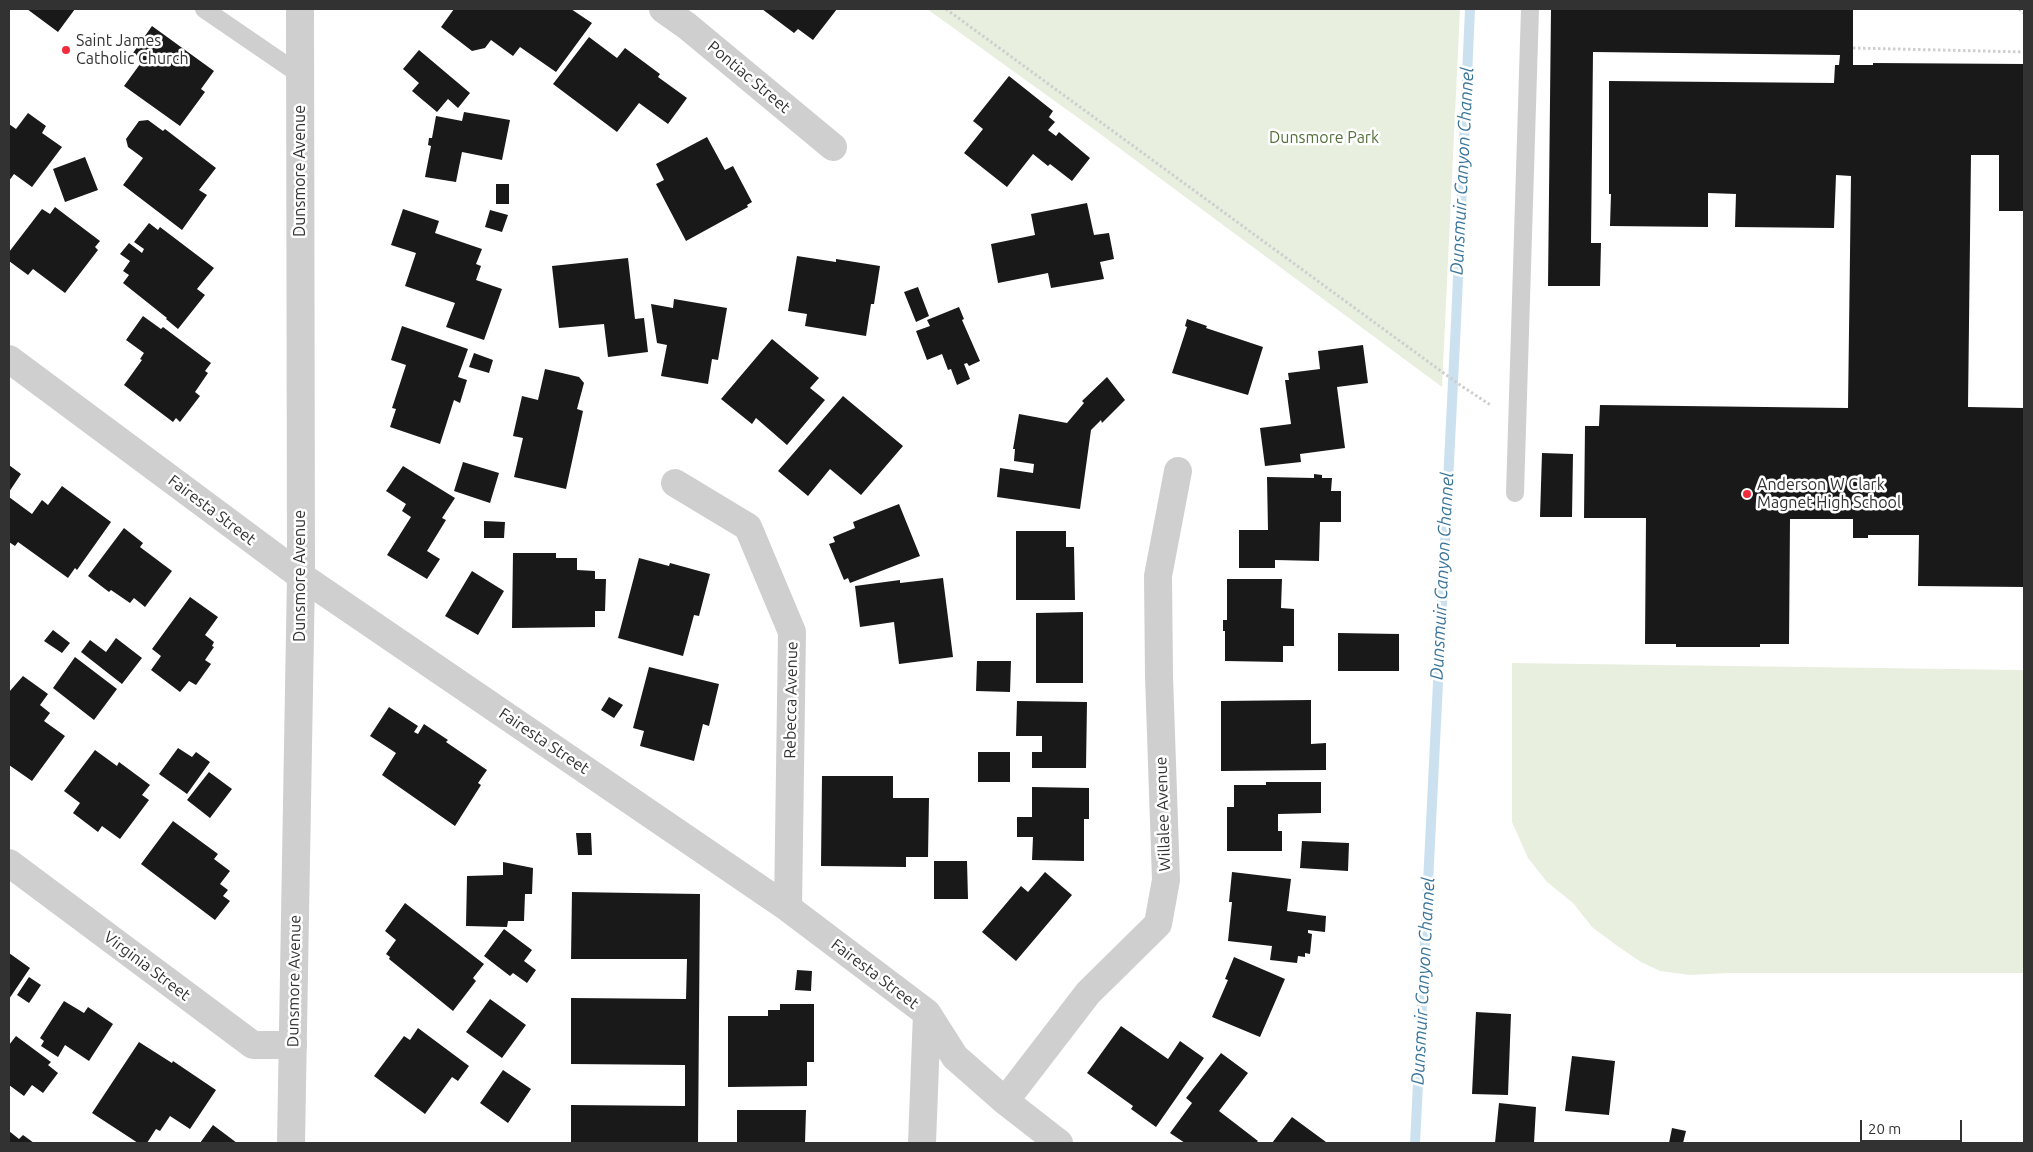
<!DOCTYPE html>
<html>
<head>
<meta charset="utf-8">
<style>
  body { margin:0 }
  #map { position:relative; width:2033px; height:1152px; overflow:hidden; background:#fff; font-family:Ubuntu,sans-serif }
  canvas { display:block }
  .frame { position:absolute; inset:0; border:10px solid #323232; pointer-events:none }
  .scale { position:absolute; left:1860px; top:1120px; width:102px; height:22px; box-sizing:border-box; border:2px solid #323232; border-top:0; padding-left:6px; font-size:15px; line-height:18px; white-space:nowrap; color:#323232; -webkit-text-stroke:4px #fff; paint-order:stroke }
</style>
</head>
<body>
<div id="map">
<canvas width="2033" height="1152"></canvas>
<div class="frame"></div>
<div class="scale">20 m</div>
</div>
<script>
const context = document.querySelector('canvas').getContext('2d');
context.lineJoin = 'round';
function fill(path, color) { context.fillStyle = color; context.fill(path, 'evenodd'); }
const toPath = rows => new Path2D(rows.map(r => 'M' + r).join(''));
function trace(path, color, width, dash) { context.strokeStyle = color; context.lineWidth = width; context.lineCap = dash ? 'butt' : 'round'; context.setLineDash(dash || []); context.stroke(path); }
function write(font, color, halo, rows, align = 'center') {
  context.font = font + ' Ubuntu,sans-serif'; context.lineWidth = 5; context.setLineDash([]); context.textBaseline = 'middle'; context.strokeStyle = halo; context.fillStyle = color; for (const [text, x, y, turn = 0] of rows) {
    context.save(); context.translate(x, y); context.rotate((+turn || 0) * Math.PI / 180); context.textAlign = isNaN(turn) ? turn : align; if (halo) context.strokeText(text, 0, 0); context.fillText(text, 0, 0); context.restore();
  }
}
const green = toPath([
  [927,9,1460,9,1442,387,1088,125],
  [1512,663,2024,670,2024,973,1729,973,1690,975,1660,971,1641,962,1616,945,1592,927,1573,903,1547,882,1528,858,1512,822]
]);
const stream = toPath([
  [1415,1143,1456,322,1470,9]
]);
const building = toPath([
  [27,9,75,9,58,32],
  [454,9,571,9,592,23,556,72,520,47,513,56,491,40,485,48,472,51,441,27],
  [762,9,837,9,813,40,798,29,794,33],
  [1551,9,1853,9,1853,65,1873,65,1873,63,2024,64,2023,211,1999,211,1999,155,1971,155,1968,407,2024,408,2024,587,1918,586,1919,535,1868,535,1868,538,1853,538,1853,519,1790,519,1789,644,1760,644,1760,647,1676,647,1676,644,1645,644,1646,518,1584,518,1585,426,1599,426,1600,405,1848,408,1851,176,1836,175,1834,228,1735,227,1736,194,1708,193,1708,227,1610,226,1611,194,1609,194,1609,81,1834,83,1835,65,1839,65,1840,55,1593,52,1591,243,1601,243,1600,286,1548,286],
  [152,26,214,71,201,89,205,92,180,126,124,86,143,60,133,53],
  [589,37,617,58,625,48,660,74,658,77,687,98,668,124,639,103,617,132,553,84],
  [419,50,470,93,458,108,448,99,437,112,412,91,419,83,403,69],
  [1009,76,1053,111,1049,117,1055,122,1048,130,1056,136,1059,132,1090,158,1072,181,1050,164,1048,166,1033,154,1007,187,964,153,983,129,973,121],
  [464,112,510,120,502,160,462,152,456,182,425,177,431,146,428,145,429,138,432,138,436,116,462,121],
  [28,113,46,126,42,133,62,147,32,187,14,174,9,181,9,124,16,129],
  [148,120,163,131,165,129,216,168,199,190,207,195,182,230,123,185,143,158,128,147,126,139,139,121],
  [707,137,725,170,733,166,752,202,747,205,748,207,686,241,656,184,664,180,656,164],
  [85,157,98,190,65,202,53,169],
  [496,184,509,184,509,204,496,204],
  [1087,203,1094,235,1109,233,1114,259,1100,262,1104,279,1051,288,1048,273,998,283,991,244,1035,235,1031,214],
  [55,207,100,241,95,247,98,250,65,293,33,269,28,275,9,261,9,252,42,209,50,214],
  [403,209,439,221,435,233,482,249,476,264,481,266,476,280,502,289,484,340,446,327,455,303,405,286,416,253,391,245],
  [490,210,508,215,502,232,485,227],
  [149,223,158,230,160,227,214,268,197,289,205,295,178,329,166,319,167,318,123,283,129,275,123,271,130,261,120,254,129,243,142,253,144,249,134,242],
  [797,256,836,262,836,259,880,266,874,304,871,304,866,336,805,326,807,314,788,311],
  [628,258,635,319,644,318,648,352,608,357,604,324,559,328,552,266],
  [918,287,929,316,916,322,904,292],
  [674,299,727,308,718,360,712,359,708,384,661,376,667,345,657,343,651,304,673,308],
  [959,307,964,319,962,320,980,361,969,366,967,363,964,364,970,379,957,385,951,369,948,370,942,354,927,360,916,331,930,326,927,320],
  [143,316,161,329,163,327,211,363,205,371,208,373,195,392,200,396,180,422,176,418,173,422,124,385,142,360,140,359,144,353,126,340],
  [1187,319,1207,326,1206,328,1263,347,1248,395,1172,373,1187,327,1185,326],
  [402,326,468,349,458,377,467,380,460,403,454,400,440,444,390,427,396,409,392,408,406,365,391,360],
  [772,339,819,378,810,388,825,400,787,445,756,418,752,424,721,399],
  [1363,345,1368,383,1337,387,1345,448,1300,454,1301,462,1265,466,1260,428,1291,424,1285,380,1289,380,1288,373,1320,369,1318,351],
  [474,353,493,360,489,373,469,367],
  [545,369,579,377,584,383,577,409,583,411,566,489,514,477,523,438,513,436,522,396,538,400],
  [1107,377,1125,400,1102,423,1101,420,1091,430,1080,509,997,497,1000,468,1033,473,1034,464,1014,461,1015,449,1013,449,1019,414,1067,423,1084,403,1082,401],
  [843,396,903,446,861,495,830,469,808,496,778,471],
  [1542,453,1573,454,1572,517,1540,517],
  [463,462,499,473,490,503,454,491],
  [9,465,21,474,9,492],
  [403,466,455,498,442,518,446,520,427,551,440,559,427,579,387,555,411,517,402,511,406,504,386,491],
  [1314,474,1322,475,1322,478,1332,478,1331,491,1341,491,1341,522,1320,522,1319,561,1275,560,1275,568,1239,568,1239,530,1268,530,1267,477,1314,478],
  [62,486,111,522,77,570,75,568,68,578,18,542,15,546,9,542,9,497,32,514,42,500,48,505],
  [899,504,920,556,850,583,848,578,844,580,829,544,835,542,833,537,855,528,853,522],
  [484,521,505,522,504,538,484,538],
  [124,528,143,543,140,547,172,571,145,607,134,598,130,603,111,590,109,592,88,576],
  [1016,531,1066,531,1066,547,1074,547,1075,600,1016,600],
  [513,553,556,553,556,558,577,558,577,570,595,571,595,579,606,579,605,611,595,611,595,627,512,628],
  [639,558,669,566,670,563,710,574,699,616,694,615,683,656,618,638],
  [472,571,504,591,478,635,445,616],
  [943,578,953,657,899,664,894,622,860,627,855,586,900,580,900,583],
  [1227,579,1282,579,1281,608,1294,609,1294,646,1283,646,1283,662,1225,661,1225,631,1223,631,1223,620,1227,620],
  [190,597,218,617,205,635,214,642,212,646,214,647,205,660,211,664,196,685,189,681,180,692,151,670,161,656,152,649],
  [1083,612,1083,683,1036,683,1036,613],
  [53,630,70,643,62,653,44,641],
  [1338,633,1399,634,1399,671,1338,671],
  [116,638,142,658,122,684,81,652,90,640,106,652],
  [75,657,117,689,94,720,53,688],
  [977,661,1011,661,1010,692,976,691],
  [649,667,719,684,709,726,703,724,694,761,640,746,644,731,633,728],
  [23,676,48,694,40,705,50,713,44,721,65,736,32,781,9,765,9,692],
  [609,697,623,705,614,718,601,710],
  [1311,700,1311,744,1326,743,1326,770,1221,771,1221,701],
  [1017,701,1087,702,1086,768,1032,768,1032,752,1042,752,1042,736,1016,736],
  [389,707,418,726,414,732,418,734,424,724,448,740,446,742,487,770,478,783,481,785,455,826,382,775,396,753,370,736],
  [178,748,192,757,196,752,210,762,187,794,159,774],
  [95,750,117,766,119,762,150,785,142,795,149,800,120,839,102,826,98,832,73,813,80,803,64,791],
  [978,752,1010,752,1010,782,978,782],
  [209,772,232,789,210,818,187,800],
  [822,776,893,776,893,798,929,798,928,857,906,857,906,867,821,866],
  [1266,782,1321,782,1321,813,1278,814,1278,831,1282,831,1282,851,1227,851,1227,807,1234,807,1234,785,1266,785],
  [1032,787,1089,788,1089,819,1084,819,1084,861,1032,860,1033,837,1017,837,1017,817,1032,817],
  [173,821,218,854,214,859,230,871,220,884,228,890,223,896,230,901,215,920,141,864],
  [576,833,591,833,592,855,578,855],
  [1302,841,1349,843,1348,871,1300,868],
  [934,861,967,861,968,899,934,899],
  [503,862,533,868,532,894,525,894,524,921,508,921,507,927,466,926,467,876,503,875],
  [1045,872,1072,895,1016,961,982,932,1021,886,1028,892],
  [1232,872,1291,879,1287,911,1326,916,1325,932,1308,930,1308,933,1312,934,1310,954,1305,953,1305,957,1298,956,1297,963,1270,960,1272,946,1228,941,1232,902,1229,902],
  [572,892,700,894,698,1143,571,1143,571,1105,685,1106,685,1065,571,1064,571,998,686,999,687,959,571,959],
  [405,903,484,964,473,978,476,981,453,1011,389,959,390,957,386,954,396,940,385,931],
  [504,929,532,950,524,961,536,970,527,983,513,973,510,976,484,956],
  [9,953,30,968,9,999],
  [1234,957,1285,979,1260,1037,1212,1017,1228,980,1225,979],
  [797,970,812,971,811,991,795,990],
  [29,977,41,985,29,1003,17,995],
  [490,999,526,1025,502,1058,466,1032],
  [64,1001,84,1013,88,1007,113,1024,89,1061,65,1045,58,1057,41,1046,44,1041,40,1038],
  [780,1004,814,1004,814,1062,807,1062,807,1086,728,1087,728,1016,768,1016,768,1010,780,1010],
  [1476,1012,1511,1014,1508,1095,1472,1094],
  [1121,1026,1168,1059,1180,1041,1204,1058,1156,1127,1131,1109,1133,1106,1087,1073],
  [418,1028,469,1066,458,1081,452,1077,425,1114,374,1076,404,1036,410,1040],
  [16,1036,51,1062,48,1065,58,1073,43,1093,32,1085,24,1096,9,1085,9,1045],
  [139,1042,172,1063,173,1061,216,1090,190,1129,170,1116,160,1131,156,1129,147,1143,138,1143,92,1113],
  [1221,1053,1248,1073,1219,1111,1258,1141,1256,1143,1185,1143,1170,1133,1192,1103,1186,1098],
  [1572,1056,1615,1061,1609,1115,1565,1111],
  [503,1070,531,1089,508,1123,480,1103],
  [1499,1103,1536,1107,1534,1143,1495,1143],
  [737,1110,806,1110,805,1143,737,1142],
  [1292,1117,1326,1142,1325,1143,1272,1143],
  [213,1125,237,1143,200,1143],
  [1672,1128,1686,1131,1683,1143,1669,1143],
  [9,1131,19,1139,23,1135,34,1143,9,1143]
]);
const path = toPath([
  [946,9,1460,385,1492,406],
  [2019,9,2024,13],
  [1853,48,2024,52]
]);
const service = toPath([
  [204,9,299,74],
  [1515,493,1530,9]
]);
const minor = toPath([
  [663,9,687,26,833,147],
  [9,359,301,576,788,908,927,1013,955,1057,1005,1101,1059,1143],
  [675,483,748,527,792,632,788,908],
  [9,863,253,1045,293,1045],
  [1005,1101,1088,993,1158,924,1166,880,1159,676,1158,576,1178,471],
  [922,1143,927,1013]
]);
const tertiary = toPath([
  [291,1143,301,576,300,9]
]);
const markers = [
  [66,50,5,"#f12b3b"],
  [1747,494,5,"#f12b3b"]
];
const poiNames = [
  ["Saint James",76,41],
  ["Catholic Church",76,59],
  ["Anderson W Clark",1757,485],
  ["Magnet High School",1757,503]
];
const streetNames = [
  ["Pontiac Street",749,77,40],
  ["Dunsmore Avenue",300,171,-90],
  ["Fairesta Street",212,510,37],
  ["Dunsmore Avenue",300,576,-90],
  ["Rebecca Avenue",791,700,-89],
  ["Fairesta Street",544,741,34],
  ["Willalee Avenue",1163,814,-92],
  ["Virginia Street",147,966,37],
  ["Fairesta Street",875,974,37],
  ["Dunsmore Avenue",294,981,-89]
];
const parkNames = [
  ["Dunsmore Park",1324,138]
];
const waterNames = [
  ["Dunsmuir Canyon Channel",1462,171,-87],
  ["Dunsmuir Canyon Channel",1442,576,-87],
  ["Dunsmuir Canyon Channel",1423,981,-87]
];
fill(green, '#e8efdf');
trace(stream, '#cbe1ef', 10);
fill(building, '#191919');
trace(path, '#cfcfcf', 3, [2.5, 2.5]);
trace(service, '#cfcfcf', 18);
trace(minor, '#cfcfcf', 28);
trace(tertiary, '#cfcfcf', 28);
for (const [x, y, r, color] of markers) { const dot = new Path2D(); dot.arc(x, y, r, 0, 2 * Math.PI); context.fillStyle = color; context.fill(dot); trace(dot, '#fff', 2); }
write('16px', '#323232', '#fff', poiNames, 'left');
write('16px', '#323232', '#fff', streetNames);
write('16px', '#55713b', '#fff', parkNames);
write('italic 18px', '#39759b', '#fff', waterNames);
</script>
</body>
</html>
